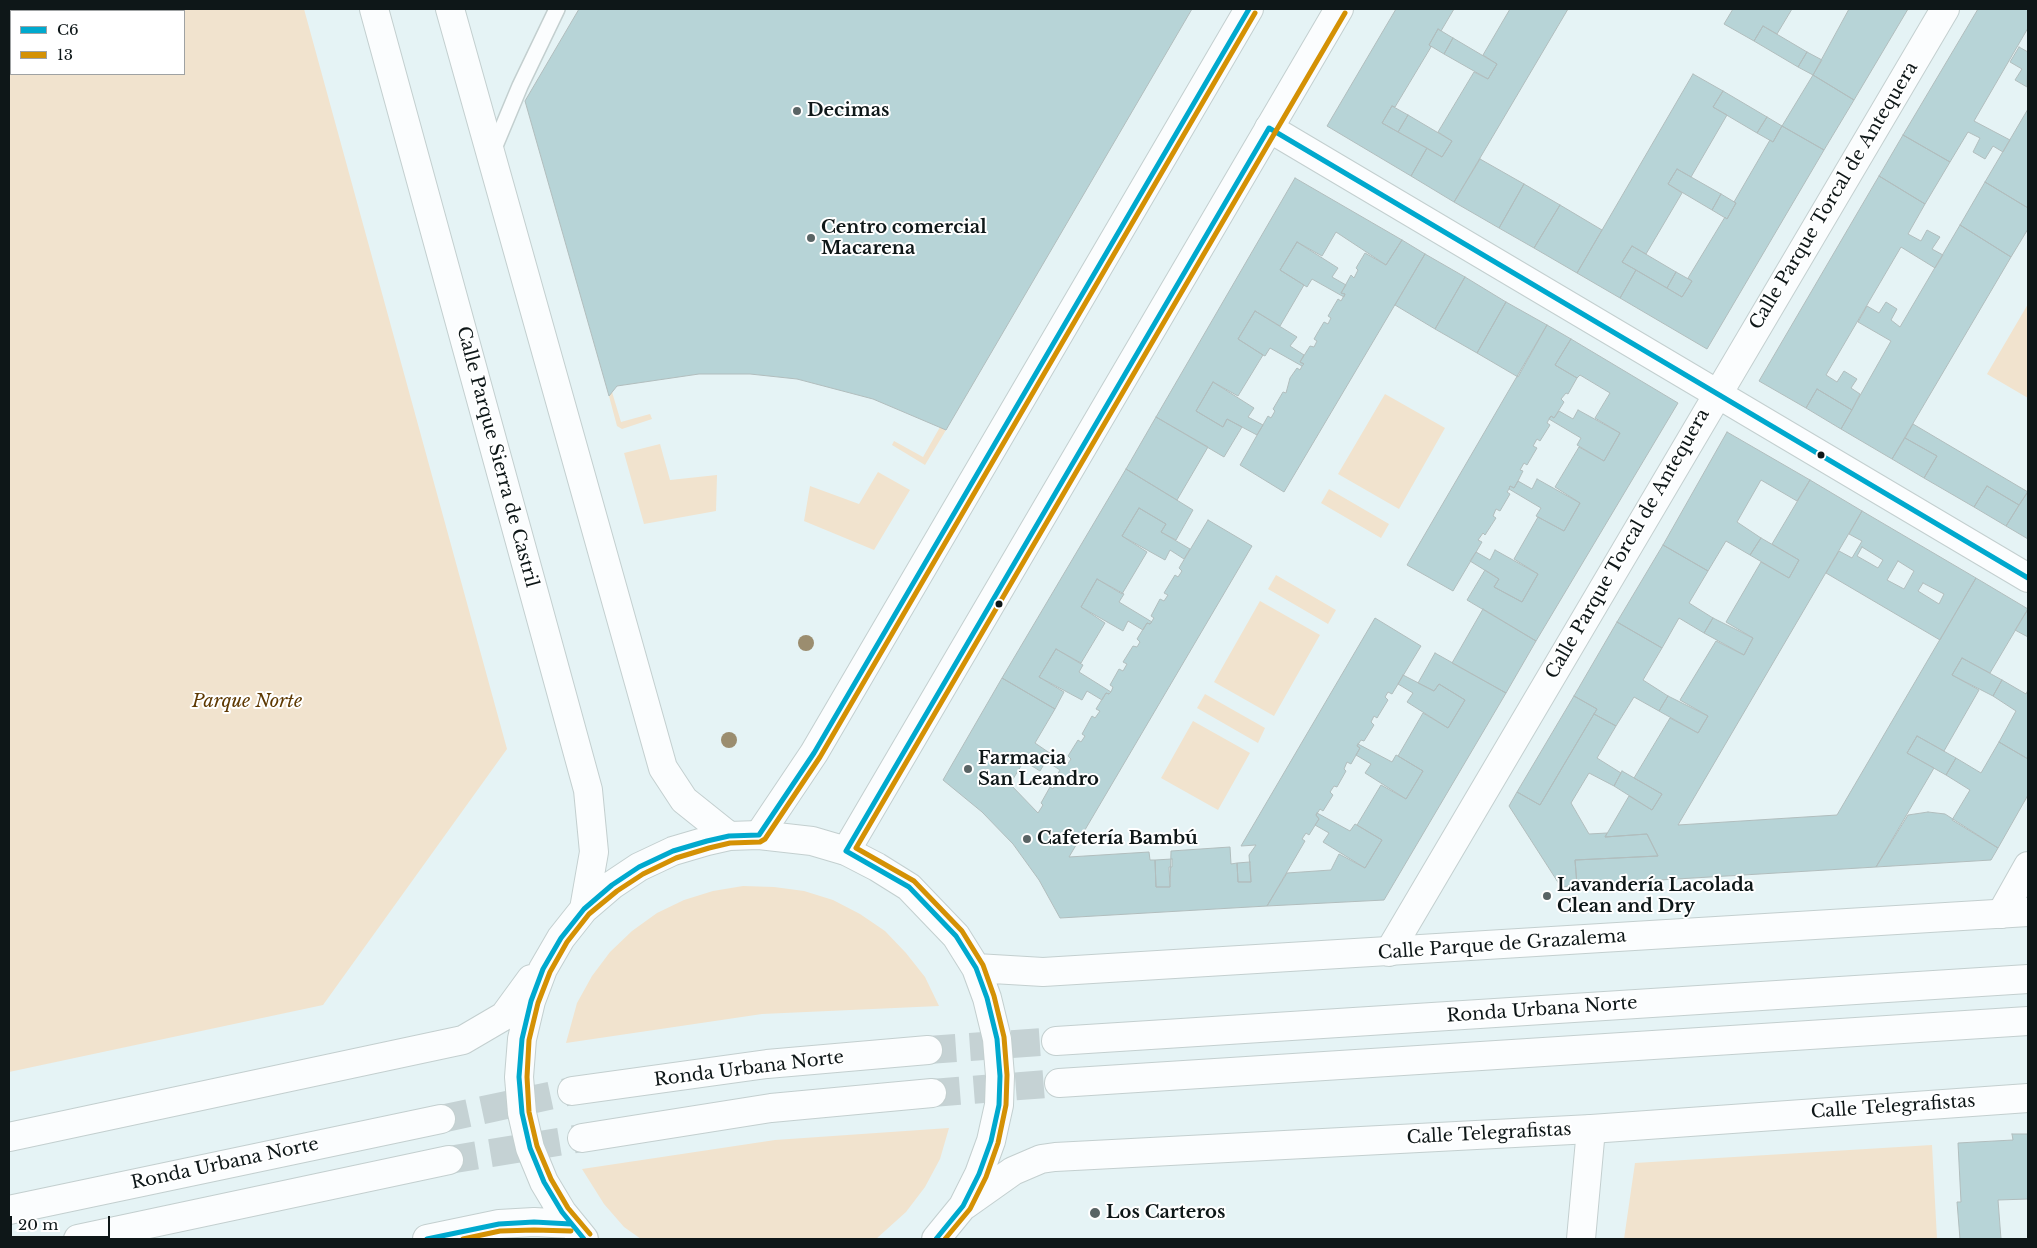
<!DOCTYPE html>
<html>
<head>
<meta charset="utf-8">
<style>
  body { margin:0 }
  #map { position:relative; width:2037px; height:1248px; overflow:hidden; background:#e5f3f5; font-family:"Libre Baskerville",serif }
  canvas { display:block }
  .frame { position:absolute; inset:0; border:10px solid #0e1718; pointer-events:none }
  .legend { position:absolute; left:10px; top:10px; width:175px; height:65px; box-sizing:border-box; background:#fff; border:1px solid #9fa2a3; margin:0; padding:6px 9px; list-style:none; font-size:15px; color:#0e1718 }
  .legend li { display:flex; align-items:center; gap:10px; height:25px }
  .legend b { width:25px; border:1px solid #9fa2a3 }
  .scale { position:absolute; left:10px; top:1216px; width:100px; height:22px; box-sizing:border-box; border:2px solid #0e1718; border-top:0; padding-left:6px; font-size:15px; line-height:18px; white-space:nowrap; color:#0e1718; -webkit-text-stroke:4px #fff; paint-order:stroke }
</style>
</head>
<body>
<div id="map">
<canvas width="2037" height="1248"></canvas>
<div class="frame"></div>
<ul class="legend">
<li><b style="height:6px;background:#00a9ce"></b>C6</li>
<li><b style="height:6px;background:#d49104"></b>13</li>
</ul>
<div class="scale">20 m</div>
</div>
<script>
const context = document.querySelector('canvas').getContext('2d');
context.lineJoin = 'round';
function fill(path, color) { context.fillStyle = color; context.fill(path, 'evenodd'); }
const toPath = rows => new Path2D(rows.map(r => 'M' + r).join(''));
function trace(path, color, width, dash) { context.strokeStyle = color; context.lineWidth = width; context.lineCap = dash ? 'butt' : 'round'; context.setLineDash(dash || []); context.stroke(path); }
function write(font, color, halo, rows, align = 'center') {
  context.font = font + ' "Libre Baskerville",serif'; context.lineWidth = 4; context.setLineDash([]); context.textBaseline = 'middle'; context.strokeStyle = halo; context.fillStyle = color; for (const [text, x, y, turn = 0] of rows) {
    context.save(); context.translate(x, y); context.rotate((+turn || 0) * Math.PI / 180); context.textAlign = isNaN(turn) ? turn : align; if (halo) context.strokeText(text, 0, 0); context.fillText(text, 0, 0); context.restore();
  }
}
const green = toPath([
  [9,9,304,9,507,749,323,1005,9,1072],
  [11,11,184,11,184,74,11,74],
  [2028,304,2028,398,1987,374],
  [612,392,621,422,650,414,652,419,622,429,617,426,609,396],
  [1385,394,1445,428,1399,509,1338,474],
  [940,427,946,430,925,465,892,445,894,441,923,457],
  [660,444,670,480,717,475,716,511,644,524,624,453],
  [878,472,910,490,874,550,804,521,810,486,859,504],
  [1329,489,1389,524,1381,538,1321,503],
  [1276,575,1336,610,1328,624,1268,589],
  [1260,601,1320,635,1274,716,1214,682],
  [1205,694,1265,728,1258,743,1197,708],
  [1193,721,1250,753,1218,810,1161,778],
  [743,886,774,887,804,891,833,900,860,914,885,931,906,953,925,977,939,1006,762,1014,566,1043,577,1003,592,976,610,952,632,931,657,913,684,900,713,891],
  [949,1128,940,1159,925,1187,906,1212,876,1239,641,1239,624,1227,604,1204,582,1169,775,1140],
  [1932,1145,1937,1239,1624,1239,1635,1163]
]);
const building = toPath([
  [579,9,1192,9,946,430,873,399,797,379,750,374,699,374,617,386,609,396,525,101,579,9],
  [1396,9,1454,9,1441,31,1438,29,1429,45,1431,47,1395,107,1392,106,1382,123,1427,148,1411,176,1327,126,1396,9],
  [1510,9,1568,9,1454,202,1411,176,1427,148,1442,157,1452,141,1438,132,1474,72,1488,79,1497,64,1483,55,1510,9],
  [1733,9,1792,9,1777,34,1763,26,1754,41,1724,24,1733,9],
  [1849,9,1908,9,1854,100,1813,75,1849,9],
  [1978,9,2028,9,2028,28,1974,121,2010,140,2003,152,1993,146,1985,159,1973,152,1980,138,1968,132,1950,162,1903,135,1978,9],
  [1763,26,1807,52,1798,67,1754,41,1763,26],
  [1438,29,1453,38,1444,54,1429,45,1438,29],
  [1453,38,1497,64,1488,79,1444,54,1453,38],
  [2019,47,2028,52,2027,87,2015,80,2022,69,2010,62,2019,47],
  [1807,52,1822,60,1813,75,1798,67,1807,52],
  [1693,74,1723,91,1713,107,1727,115,1691,177,1677,169,1668,184,1682,193,1646,254,1632,246,1622,262,1636,270,1620,298,1577,273,1693,74],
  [1813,75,1854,100,1824,150,1782,126,1813,75],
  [1723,91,1767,117,1757,133,1713,107,1723,91],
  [1392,106,1408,115,1398,132,1382,123,1392,106],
  [2028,109,2028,208,1985,182,2028,109],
  [1408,115,1452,141,1442,157,1398,132,1408,115],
  [1767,117,1782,126,1773,142,1757,133,1767,117],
  [1782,126,1824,150,1707,349,1620,298,1636,270,1682,297,1692,281,1688,278,1725,217,1727,219,1736,203,1734,202,1770,140,1773,142,1782,126],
  [1903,135,1950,162,1925,204,1879,176,1903,135],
  [1480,159,1524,184,1499,228,1454,202,1480,159],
  [1677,169,1721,194,1712,210,1668,184,1677,169],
  [1879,176,1925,204,1908,234,1921,241,1927,230,1940,237,1932,249,1943,255,1935,268,1901,247,1826,375,1837,382,1844,371,1857,379,1851,388,1860,394,1852,410,1817,389,1806,408,1759,381,1879,176],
  [1295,178,1402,240,1386,265,1336,232,1322,256,1297,242,1280,270,1304,285,1280,326,1255,311,1238,339,1263,355,1238,396,1213,382,1196,411,1223,427,1227,419,1242,427,1224,457,1156,417,1295,178],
  [1985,182,2028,208,2028,229,2011,257,1960,225,1985,182],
  [1524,184,1560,205,1534,248,1499,228,1524,184],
  [1721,194,1736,203,1727,219,1712,210,1721,194],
  [1560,205,1602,230,1577,273,1534,248,1560,205],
  [1960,225,2011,257,1892,459,1841,429,1891,341,1858,322,1867,306,1879,313,1886,302,1897,309,1891,320,1900,327,1960,225],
  [1402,240,1425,254,1284,492,1240,465,1268,416,1271,418,1275,411,1273,409,1283,392,1286,393,1290,378,1297,368,1300,370,1302,366,1304,364,1300,362,1310,346,1314,347,1317,341,1314,339,1318,332,1324,322,1328,324,1331,318,1328,316,1338,299,1341,301,1345,294,1341,293,1351,275,1354,278,1358,270,1356,268,1365,253,1386,265,1402,240],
  [1297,242,1338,268,1332,277,1346,285,1341,293,1345,294,1344,297,1312,279,1307,287,1280,270,1297,242],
  [1632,246,1676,272,1667,288,1622,262,1632,246],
  [1425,254,1465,277,1435,329,1395,305,1425,254],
  [1676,272,1692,281,1682,297,1667,288,1676,272],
  [1465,277,1506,302,1477,353,1435,329,1465,277],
  [1506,302,1547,325,1518,377,1477,353,1506,302],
  [1255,311,1297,337,1290,346,1304,355,1300,362,1304,364,1302,366,1270,348,1265,356,1263,355,1238,339,1255,311],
  [1547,325,1571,339,1555,365,1577,378,1568,394,1566,393,1561,399,1564,402,1554,418,1551,416,1549,419,1547,423,1550,425,1540,441,1537,439,1533,446,1537,448,1527,465,1524,463,1520,470,1523,471,1518,481,1514,488,1510,486,1509,489,1507,492,1510,494,1500,511,1496,509,1493,516,1496,518,1485,535,1483,533,1478,540,1482,542,1453,591,1407,565,1547,325],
  [1571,339,1678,403,1536,641,1467,600,1485,570,1499,579,1494,587,1522,602,1538,574,1514,559,1538,517,1564,531,1580,503,1555,487,1579,447,1604,461,1620,433,1595,418,1610,393,1580,375,1577,378,1555,365,1571,339],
  [1213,382,1254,408,1248,417,1263,425,1257,435,1227,419,1223,427,1196,411,1213,382],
  [1817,389,1852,410,1841,429,1806,408,1817,389],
  [1578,410,1620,433,1604,461,1577,445,1581,438,1549,419,1551,416,1554,418,1559,411,1573,419,1578,410],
  [1156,417,1208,447,1177,500,1126,469,1156,417],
  [1913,424,2028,492,2019,505,1987,486,1974,507,1924,478,1937,456,1905,438,1913,424],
  [1727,432,1810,480,1797,501,1761,480,1737,522,1761,538,1750,555,1726,541,1708,571,1663,545,1727,432],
  [1905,438,1937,456,1924,478,1892,459,1905,438],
  [1126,469,1193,510,1176,540,1161,532,1166,524,1139,508,1122,536,1147,552,1122,594,1097,579,1081,607,1105,623,1081,663,1056,649,1039,677,1064,692,1055,709,1002,678,1126,469],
  [1537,479,1580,503,1564,531,1536,516,1541,508,1509,489,1510,486,1514,488,1518,481,1532,489,1537,479],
  [1810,480,1862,511,1678,825,1837,815,1976,578,2028,609,1990,673,1962,658,1952,675,1979,690,1944,751,1917,736,1907,753,1934,768,1876,867,1577,885,1575,860,1658,856,1647,834,1605,837,1629,796,1652,810,1662,794,1634,778,1670,718,1698,733,1708,716,1680,700,1716,641,1744,655,1753,638,1726,622,1761,562,1789,578,1799,560,1772,544,1810,480],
  [1987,486,2019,505,2006,526,1974,507,1987,486],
  [2028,491,2028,539,2006,526,2028,491],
  [1139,508,1166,524,1161,532,1190,549,1184,559,1170,550,1165,560,1122,536,1139,508],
  [1862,511,1976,578,1940,640,1826,573,1839,551,1852,558,1862,541,1849,534,1862,511],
  [1862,547,1883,560,1878,568,1857,556,1862,547],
  [1898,561,1914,571,1904,589,1887,580,1898,561],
  [1923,583,1944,594,1939,604,1918,591,1923,583],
  [1208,520,1252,546,1069,857,1149,852,1150,860,1155,860,1156,887,1170,887,1171,851,1230,847,1231,864,1237,863,1238,882,1251,882,1249,855,1256,845,1241,846,1375,618,1421,646,1392,694,1388,692,1385,697,1388,700,1377,718,1374,716,1371,722,1374,725,1364,741,1361,740,1357,746,1360,748,1351,764,1347,762,1344,769,1346,771,1337,787,1334,786,1330,792,1333,795,1323,811,1320,809,1316,815,1319,819,1309,835,1306,833,1302,839,1305,841,1267,906,1060,918,1039,880,1013,844,982,812,943,780,1002,678,1055,709,1035,743,1067,765,1071,759,1068,756,1078,740,1081,742,1085,736,1082,734,1092,716,1095,718,1100,711,1096,709,1106,693,1109,694,1111,692,1113,687,1110,685,1119,669,1123,671,1127,664,1123,662,1133,646,1137,647,1140,642,1137,639,1147,623,1150,624,1154,618,1151,616,1160,599,1164,601,1168,595,1164,593,1175,575,1178,577,1182,571,1179,568,1208,520],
  [1024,761,1040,771,1046,761,1060,770,1054,780,1057,782,1053,789,1050,787,1041,803,1043,805,1038,813,1010,784,1024,761],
  [1761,538,1799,560,1789,578,1750,555,1761,538],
  [1663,545,1708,571,1689,603,1713,618,1704,633,1679,618,1662,648,1617,622,1663,545],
  [1495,550,1538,574,1522,602,1494,587,1499,579,1470,561,1476,552,1490,560,1495,550],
  [1097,579,1124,594,1119,602,1152,622,1150,624,1147,623,1143,630,1128,621,1123,631,1081,607,1097,579],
  [1483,609,1536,641,1506,693,1452,663,1483,609],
  [2028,609,2028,637,2015,630,2028,609],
  [1713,618,1753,638,1744,655,1704,633,1713,618],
  [1617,622,1662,648,1643,680,1668,696,1659,711,1634,697,1616,726,1594,714,1597,709,1574,696,1617,622],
  [1056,649,1083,665,1079,672,1111,692,1109,694,1106,693,1102,700,1087,691,1082,700,1039,677,1056,649],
  [1435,653,1506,693,1384,900,1267,906,1287,873,1331,870,1339,854,1365,868,1382,840,1357,825,1381,785,1406,799,1423,771,1398,756,1423,713,1448,728,1465,700,1439,684,1434,691,1418,683,1435,653],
  [1962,658,2002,680,1993,696,1952,675,1962,658],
  [1403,675,1434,691,1439,684,1465,700,1448,728,1407,702,1413,693,1398,684,1403,675],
  [2002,680,2026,694,2028,690,2028,759,1999,742,2016,711,1993,696,2002,680],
  [1574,696,1597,709,1540,805,1517,792,1574,696],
  [1668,696,1708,716,1698,733,1659,711,1668,696],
  [1594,714,1616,726,1597,758,1621,773,1614,786,1589,773,1571,803,1589,834,1607,833,1605,837,1647,834,1658,856,1575,860,1577,885,1561,887,1509,806,1517,792,1540,805,1594,714],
  [1917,736,1956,758,1946,775,1907,753,1917,736],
  [1999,742,2028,759,2028,795,1998,848,1952,820,1970,790,1946,775,1956,758,1981,773,1999,742],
  [1358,744,1392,762,1396,755,1398,756,1423,771,1406,799,1365,773,1371,764,1356,755,1360,748,1357,746,1358,744],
  [1622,771,1662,794,1652,810,1614,786,1622,771],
  [1928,812,1945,814,1998,848,1991,860,1876,867,1908,815,1928,812],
  [1317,813,1350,831,1355,824,1382,840,1365,868,1323,842,1329,833,1315,825,1319,819,1316,815,1317,813],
  [1172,859,1172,867,1169,867,1170,887,1156,887,1155,860,1172,859],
  [1250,862,1251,882,1238,882,1237,863,1250,862],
  [2012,1134,2028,1134,2028,1199,1998,1200,2001,1239,1960,1239,1957,1202,1961,1202,1958,1143,2013,1140,2012,1134]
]);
const primaryTunnel = toPath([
  [928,1050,1056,1041],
  [932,1093,1059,1083],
  [441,1119,572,1091],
  [449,1160,582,1138]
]);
const service = toPath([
  [492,153,520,86,557,9]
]);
const minor = toPath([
  [1269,128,2028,578],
  [2001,914,2028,866],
  [1389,952,1945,9],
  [1581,1239,1591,1129]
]);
const tertiary = toPath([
  [759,835,814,753,1249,9],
  [846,851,1339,9]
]);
const primary = toPath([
  [374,9,588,790,594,852,584,909],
  [450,9,663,768,684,800,729,836],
  [976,968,1043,972,2028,912],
  [1056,1041,2028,979],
  [1059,1083,2028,1021],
  [572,1091,767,1064,928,1050],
  [9,1137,463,1040,504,1016,531,979],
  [582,1138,771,1108,932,1093],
  [965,1205,1013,1171,1041,1159,1055,1157,1591,1129,2028,1098],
  [9,1210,441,1119],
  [78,1239,449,1160],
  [427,1239,499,1224,534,1222,571,1224],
  [584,1239,562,1212,544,1182,530,1148,522,1113,519,1077,522,1039,531,1001,543,969,561,938,584,909,612,885,639,867,673,851,707,841,729,836,759,835,812,841,846,851,877,867,909,887,956,936,976,968,987,998,997,1039,1000,1076,999,1105,991,1141,979,1174,963,1206,936,1239]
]);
const bus1 = toPath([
  [427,1239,499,1224,534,1222,571,1224],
  [584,1239,562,1212,544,1182,530,1148,522,1113,519,1077,522,1039,531,1001,543,969,561,938,584,909,612,885,639,867,673,851,707,841,729,836,759,835,814,753,1249,9],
  [936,1239,963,1206,979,1174,991,1141,999,1105,1000,1076,997,1039,987,998,976,968,956,936,909,887,846,851,1269,128,2028,578]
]);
const bus2 = toPath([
  [590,1234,568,1208,551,1179,537,1146,529,1112,527,1077,529,1040,538,1003,550,972,567,942,589,914,617,891,643,874,676,858,709,848,730,843,760,842,765,839,820,757,1255,13],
  [463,1239,500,1231,534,1230,571,1231],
  [945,1239,970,1209,986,1177,998,1143,1006,1105,1007,1075,1004,1037,994,996,983,965,962,931,914,881,856,848,1345,13]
]);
const trees = [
  [806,643],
  [729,740]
];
const markers = [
  [797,111,5,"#596465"],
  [811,238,5,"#596465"],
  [1821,455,4.5,"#0e1718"],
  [999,604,4.5,"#0e1718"],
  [968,769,5,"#596465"],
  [1027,839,5,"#596465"],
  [1547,896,5,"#596465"],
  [1095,1213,6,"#596465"]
];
const poiNames = [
  ["Decimas",807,111],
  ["Centro comercial",821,228],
  ["Macarena",821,249],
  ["Farmacia",978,759],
  ["San Leandro",978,780],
  ["Cafetería Bambú",1037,839],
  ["Lavandería Lacolada",1557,886],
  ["Clean and Dry",1557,907],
  ["Los Carteros",1106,1213]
];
const streetNames = [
  ["Calle Parque Torcal de Antequera",1834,196,-59],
  ["Calle Parque Sierra de Castril",497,457,75],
  ["Calle Parque Torcal de Antequera",1628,544,-60],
  ["Calle Parque de Grazalema",1502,945,-4],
  ["Ronda Urbana Norte",1542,1010,-4],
  ["Ronda Urbana Norte",749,1069,-7],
  ["Calle Telegrafistas",1893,1107,-4],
  ["Calle Telegrafistas",1489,1134,-3],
  ["Ronda Urbana Norte",225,1164,-12]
];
const parkNames = [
  ["Parque Norte",247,702]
];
fill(green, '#f1e3ce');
fill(building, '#b7d4d7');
trace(building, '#b1bdbd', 1);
trace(primaryTunnel, '#c5d2d4', 28, [28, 14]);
trace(service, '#c3cfcf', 18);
trace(minor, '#c3cfcf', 30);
trace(tertiary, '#c3cfcf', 30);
trace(primary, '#c3cfcf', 30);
trace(service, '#fbfdfe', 15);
trace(minor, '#fbfdfe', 28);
trace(tertiary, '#fbfdfe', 28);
trace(primary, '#fbfdfe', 28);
trace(bus1, '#00a9ce', 5);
trace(bus2, '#d49104', 5);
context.fillStyle = '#9b8d6f';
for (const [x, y] of trees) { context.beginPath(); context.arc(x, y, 8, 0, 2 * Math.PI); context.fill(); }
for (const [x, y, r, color] of markers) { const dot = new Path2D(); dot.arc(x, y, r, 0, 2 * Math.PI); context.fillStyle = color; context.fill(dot); trace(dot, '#fff', 2); }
write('bold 18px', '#0e1718', '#fff', poiNames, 'left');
write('18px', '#0e1718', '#fff', streetNames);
write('italic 18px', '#5e3902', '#fff', parkNames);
</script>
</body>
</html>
